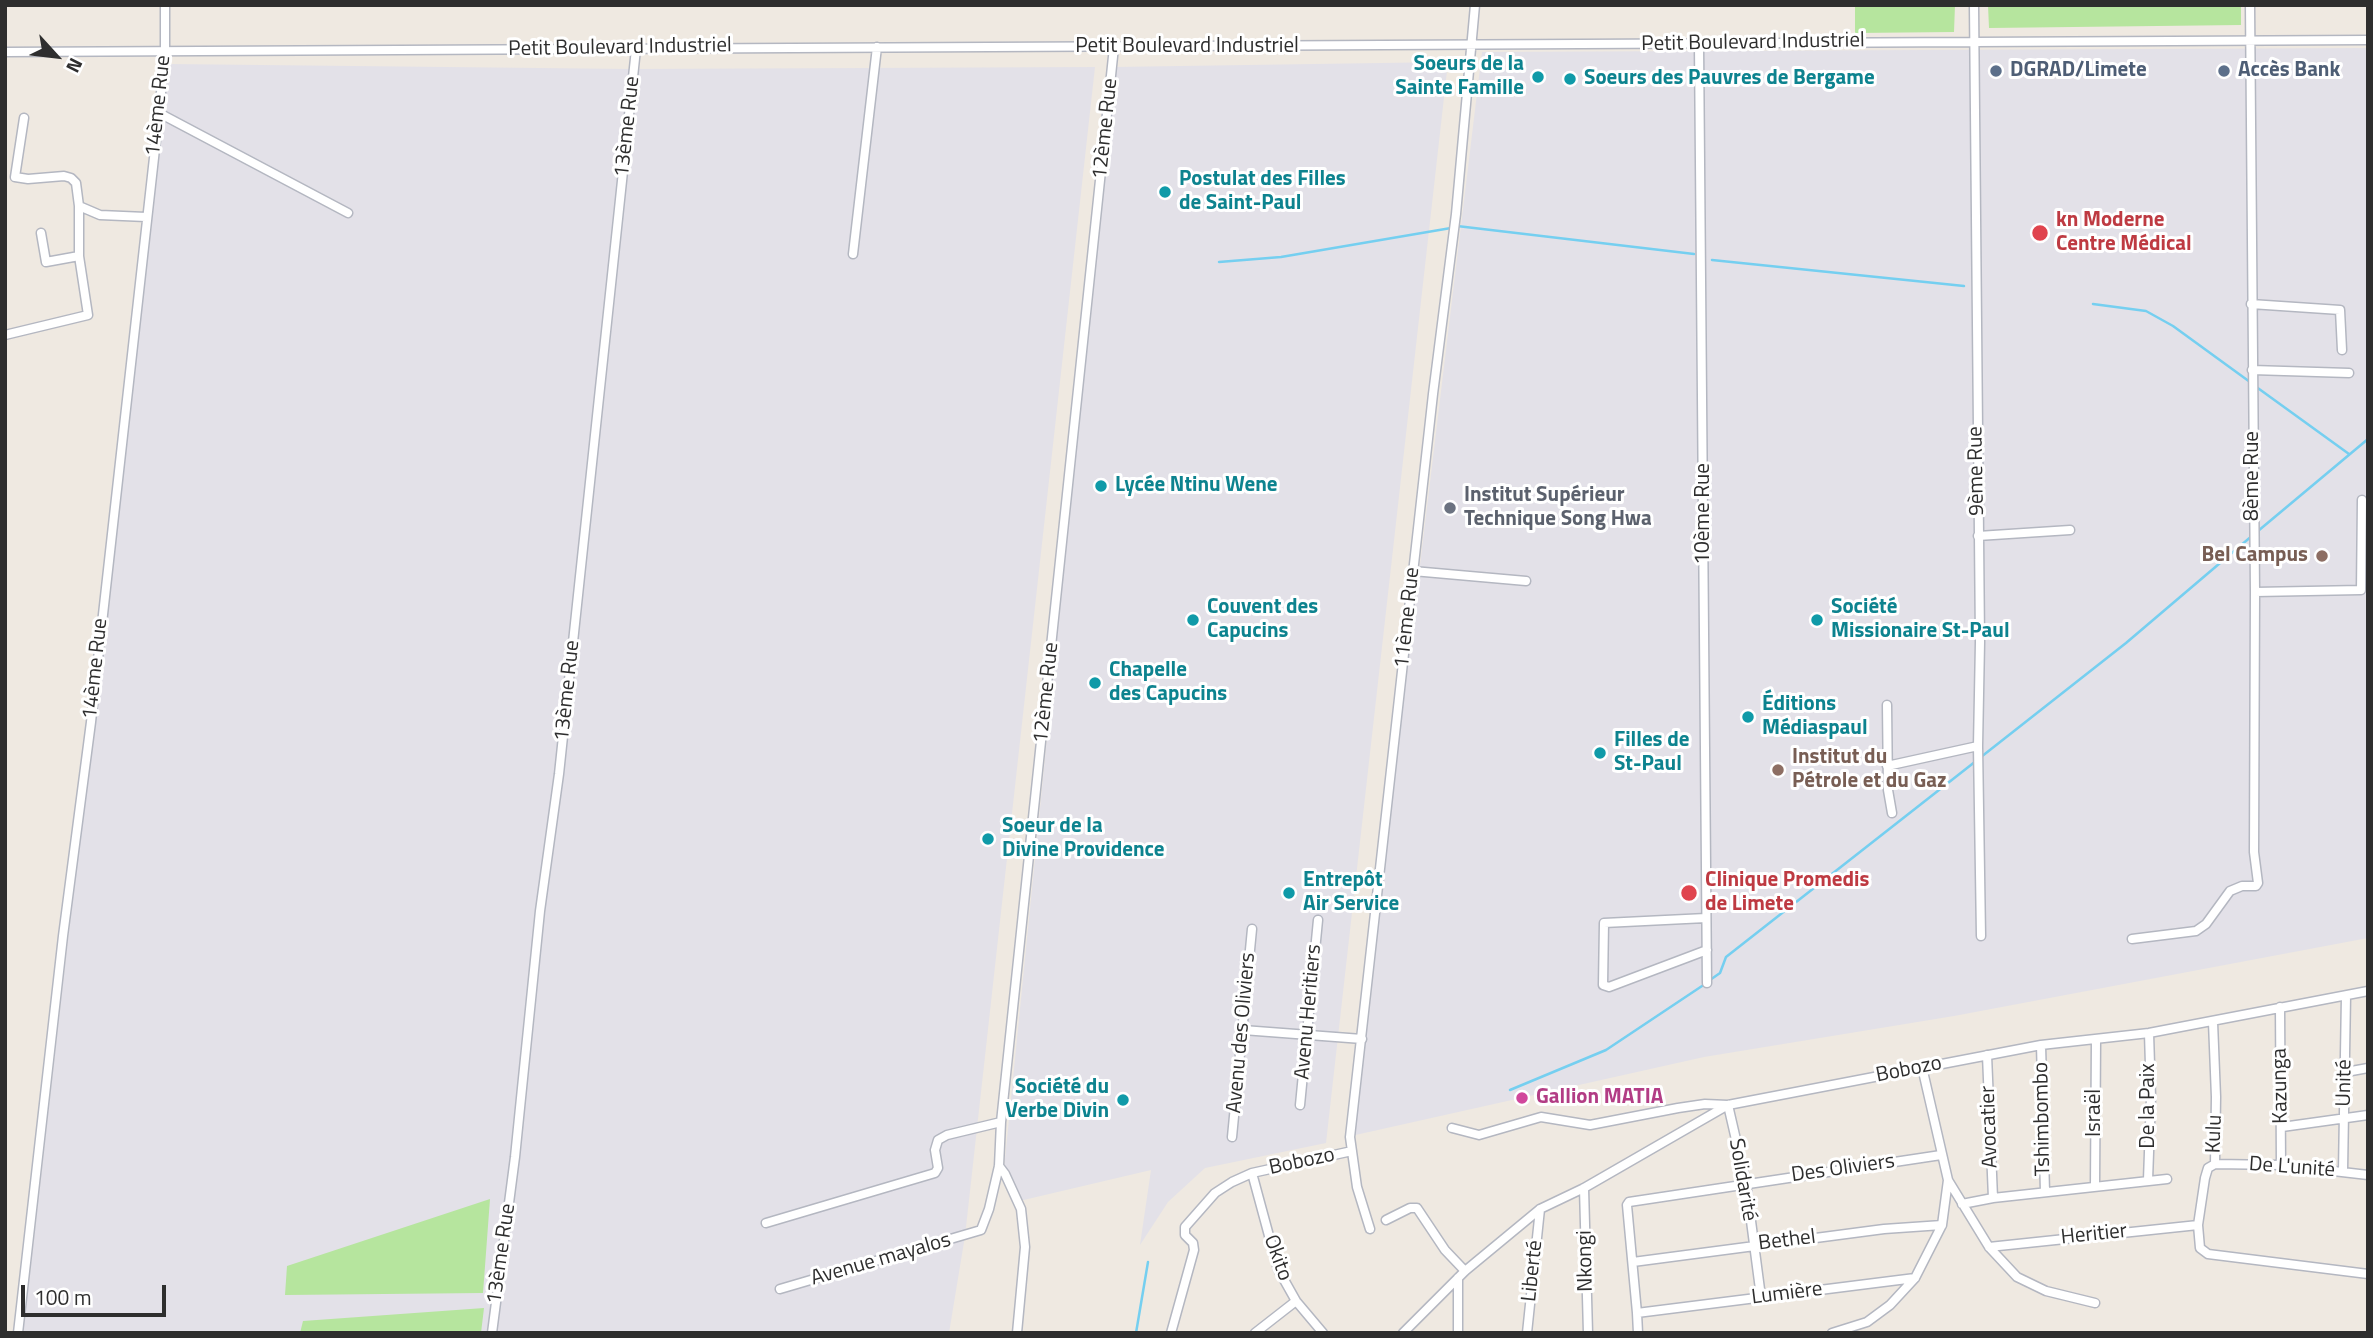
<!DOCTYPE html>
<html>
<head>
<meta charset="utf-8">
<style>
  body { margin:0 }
  #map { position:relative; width:2373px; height:1338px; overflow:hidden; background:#efe9e1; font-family:"Titillium Web",sans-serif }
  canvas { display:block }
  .frame { position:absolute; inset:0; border:7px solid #2e2e2e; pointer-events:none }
  .north { position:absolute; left:21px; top:21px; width:70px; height:70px; -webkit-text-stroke:5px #fff; paint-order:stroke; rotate:117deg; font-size:19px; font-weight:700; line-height:28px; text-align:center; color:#2e2e2e }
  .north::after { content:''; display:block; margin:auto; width:24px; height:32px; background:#2e2e2e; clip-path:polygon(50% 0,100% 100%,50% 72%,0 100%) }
  .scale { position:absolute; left:21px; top:1285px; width:145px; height:32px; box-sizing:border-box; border:4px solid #2e2e2e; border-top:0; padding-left:9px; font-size:21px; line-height:24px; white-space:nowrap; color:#2e2e2e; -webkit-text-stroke:5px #fff; paint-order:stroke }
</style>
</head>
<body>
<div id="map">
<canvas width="2373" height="1338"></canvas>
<div class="frame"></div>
<div class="north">N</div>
<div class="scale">100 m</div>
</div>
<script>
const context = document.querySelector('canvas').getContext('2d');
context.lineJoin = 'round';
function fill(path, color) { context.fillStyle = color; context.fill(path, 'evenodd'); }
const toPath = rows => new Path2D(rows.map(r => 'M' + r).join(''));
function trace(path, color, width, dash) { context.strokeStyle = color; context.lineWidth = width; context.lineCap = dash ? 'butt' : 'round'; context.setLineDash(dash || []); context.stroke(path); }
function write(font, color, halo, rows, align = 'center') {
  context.font = font + ' "Titillium Web",sans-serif'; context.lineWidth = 6; context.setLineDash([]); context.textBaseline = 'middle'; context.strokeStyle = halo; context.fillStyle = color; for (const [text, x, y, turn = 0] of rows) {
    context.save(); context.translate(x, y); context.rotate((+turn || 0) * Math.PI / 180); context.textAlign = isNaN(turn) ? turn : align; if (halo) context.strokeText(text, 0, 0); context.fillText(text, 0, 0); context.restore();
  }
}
const industrial = toPath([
  [2368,48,2368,938,1954,1016,1704,1057,1351,1136,1482,52],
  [1448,62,1326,1143,1205,1168,1168,1202,1140,1245,1151,1170,1015,1202,1004,1169,1114,67],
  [168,64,631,69,1095,67,965,1236,949,1333,23,1333]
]);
const green = toPath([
  [1855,5,1955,5,1954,32,1855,33],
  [1988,5,2241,5,2241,25,1989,28],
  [490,1199,483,1293,285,1295,287,1266],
  [484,1308,481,1333,300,1333,303,1321]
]);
const stream = toPath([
  [1457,226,1694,254],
  [1712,260,1964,286],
  [1219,262,1281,257,1451,228],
  [2093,304,2146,311,2173,326,2250,382],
  [2255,386,2349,454],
  [2258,531,2368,439],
  [1981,757,2126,643,2253,535],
  [1710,980,1720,973,1726,957,1976,761],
  [1510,1090,1606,1050,1705,984],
  [1136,1333,1148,1262]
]);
const minor = toPath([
  [1974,5,1980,642,1978,746,1981,936],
  [1699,45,1707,983],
  [5,52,2368,40],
  [159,113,348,213],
  [24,118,15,177,28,179,64,176,71,178,76,183,79,206],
  [41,233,46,262,79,256],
  [853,254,877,47],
  [2251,304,2340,310,2342,350],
  [5,335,88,315,79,256,79,206,100,215,146,217],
  [2252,370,2349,373],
  [1978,536,2070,530],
  [1413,571,1526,581],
  [2255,592,2361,590,2362,500],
  [1887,705,1888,790,1892,813],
  [1887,766,1978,746],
  [1706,918,1604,923,1603,985,1609,987,1707,950],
  [2132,939,2196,931,2206,924,2230,891,2242,886,2256,886,2258,883,2254,852,2255,592,2250,5],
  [2280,1007,2281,1165],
  [2213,1022,2216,1097,2215,1164,2208,1168,2205,1178,2198,1225,2200,1248,2208,1254,2368,1274],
  [1243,1030,1362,1039],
  [2041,1045,2045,1192],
  [1987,1055,1993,1198],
  [1922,1067,1948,1180,1989,1247,2017,1277,2046,1291,2095,1303],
  [2346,1072,2368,1068],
  [1300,1105,1318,920],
  [1728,1105,1746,1183,1761,1297],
  [2282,1127,2368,1115],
  [1452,1128,1479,1135,1541,1117,1590,1125,1678,1108,1705,1104,1728,1105,2041,1045,2149,1033,2368,991],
  [1232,1137,1252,929],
  [2215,1164,2281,1165,2368,1175],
  [999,1166,1005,1174,1021,1209,1025,1247,1017,1333],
  [2343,1171,2346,996],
  [1252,1173,1278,1269,1296,1301,1323,1333],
  [2148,1180,2151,1097,2149,1033],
  [2095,1186,2096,1039],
  [1584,1188,1588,1333],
  [1962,1204,1993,1198,2167,1179],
  [1386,1220,1410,1208,1417,1208,1445,1250,1465,1271],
  [766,1223,935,1173,938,1168,935,1150,938,1140,947,1135,1001,1122],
  [1370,1229,1357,1187,1350,1137,1433,394,1456,214,1475,5],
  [1989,1247,2198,1225],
  [1633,1262,1884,1229,1942,1225],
  [1458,1278,1458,1333],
  [780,1289,981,1230,989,1209,999,1166,1001,1122,1114,47],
  [1637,1313,1627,1205,1629,1202,1941,1155],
  [18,1333,63,936,91,722,159,113,165,52,165,5],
  [492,1333,515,1157,540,911,559,774,636,49],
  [1171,1333,1194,1250,1193,1243,1185,1235,1185,1227,1215,1193,1232,1182,1252,1173,1352,1151],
  [1255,1333,1296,1301],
  [1403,1333,1465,1271,1540,1209,1584,1188,1728,1105],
  [1527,1333,1540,1209],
  [1638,1333,1637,1313,1915,1278],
  [1832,1333,1867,1322,1890,1305,1915,1278,1942,1225,1948,1180]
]);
const markers = [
  [1996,71,7,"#5c6f8a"],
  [2224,71,7,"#5c6f8a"],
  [1538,77,7,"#0f9aa8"],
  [1570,79,7,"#0f9aa8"],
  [1165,192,7,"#0f9aa8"],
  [2040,233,9,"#e0444e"],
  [1101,486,7,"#0f9aa8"],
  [1450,508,7,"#6b7280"],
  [2322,556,7,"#8d6e63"],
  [1193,620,7,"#0f9aa8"],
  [1817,620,7,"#0f9aa8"],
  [1095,683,7,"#0f9aa8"],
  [1748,717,7,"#0f9aa8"],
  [1600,753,7,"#0f9aa8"],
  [1778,770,7,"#8d6e63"],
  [988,839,7,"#0f9aa8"],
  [1289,893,7,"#0f9aa8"],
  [1689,893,9,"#e0444e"],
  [1522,1098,7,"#d1479c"],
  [1123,1100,7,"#0f9aa8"]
];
const streetNames = [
  ["Petit Boulevard Industriel",1753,43,-1],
  ["Petit Boulevard Industriel",1187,47],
  ["Petit Boulevard Industriel",620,48,-1],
  ["14ème Rue",159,106,-84],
  ["13ème Rue",628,127,-84],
  ["12ème Rue",1106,129,-84],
  ["9ème Rue",1977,471,-91],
  ["8ème Rue",2253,476,-90],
  ["10ème Rue",1704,514,-90],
  ["11ème Rue",1408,618,-84],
  ["14ème Rue",96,669,-84],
  ["13ème Rue",568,691,-84],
  ["12ème Rue",1047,693,-84],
  ["Avenu Heritiers",1309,1012,-85],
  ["Avenu des Oliviers",1242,1033,-85],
  ["Bobozo",1909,1070,-11],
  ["Unité",2345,1083,-89],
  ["Kazunga",2281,1086,-91],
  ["De la Paix",2149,1106,-90],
  ["Israël",2095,1113,-90],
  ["Tshimbombo",2043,1119,-91],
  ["Avocatier",1990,1127,-92],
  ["Kulu",2215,1134,-88],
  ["Bobozo",1302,1162,-12],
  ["De L'unité",2292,1168,4],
  ["Des Oliviers",1843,1169,-8],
  ["Solidarité",1742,1180,80],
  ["Heritier",2094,1235,-6],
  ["Bethel",1787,1241,-7],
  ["13ème Rue",502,1254,-82],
  ["Okito",1277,1258,70],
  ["Avenue mayalos",881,1260,-16],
  ["Nkongi",1586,1261,-91],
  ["Liberté",1533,1271,-84],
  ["Lumière",1787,1294,-7]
];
const cultureNames = [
  ["Soeurs de la",1524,65,"right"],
  ["Sainte Famille",1524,89,"right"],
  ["Soeurs des Pauvres de Bergame",1584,79],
  ["Postulat des Filles",1179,180],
  ["de Saint-Paul",1179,204],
  ["Lycée Ntinu Wene",1115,486],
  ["Couvent des",1207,608],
  ["Capucins",1207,632],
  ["Société",1831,608],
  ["Missionaire St-Paul",1831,632],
  ["Chapelle",1109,671],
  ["des Capucins",1109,695],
  ["Éditions",1762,705],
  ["Médiaspaul",1762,729],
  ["Filles de",1614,741],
  ["St-Paul",1614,765],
  ["Soeur de la",1002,827],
  ["Divine Providence",1002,851],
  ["Entrepôt",1303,881],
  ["Air Service",1303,905],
  ["Société du",1109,1088,"right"],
  ["Verbe Divin",1109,1112,"right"]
];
const serviceNames = [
  ["DGRAD/Limete",2010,71],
  ["Accès Bank",2238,71]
];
const healthNames = [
  ["kn Moderne",2056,221],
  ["Centre Médical",2056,245],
  ["Clinique Promedis",1705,881],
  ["de Limete",1705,905]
];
const worshipNames = [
  ["Institut Supérieur",1464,496],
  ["Technique Song Hwa",1464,520]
];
const educationNames = [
  ["Bel Campus",2308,556],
  ["Institut du",1792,758,"left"],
  ["Pétrole et du Gaz",1792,782,"left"]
];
const hotelNames = [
  ["Gallion MATIA",1536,1098]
];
fill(industrial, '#e3e1e8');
fill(green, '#b6e59e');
trace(stream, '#75cff0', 2.5);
trace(minor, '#b4b7c1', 11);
trace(minor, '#fff', 8);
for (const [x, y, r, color] of markers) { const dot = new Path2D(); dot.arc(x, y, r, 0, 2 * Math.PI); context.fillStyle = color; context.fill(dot); trace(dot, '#fff', 2.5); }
write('21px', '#2e2e2e', '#fff', streetNames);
write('bold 21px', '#0d838f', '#fff', cultureNames, 'left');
write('bold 21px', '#4e5e75', '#fff', serviceNames, 'left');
write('bold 21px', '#be3a42', '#fff', healthNames, 'left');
write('bold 21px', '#5b616d', '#fff', worshipNames, 'left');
write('bold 21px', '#785e54', '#fff', educationNames, 'right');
write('bold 21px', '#b23c85', '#fff', hotelNames, 'left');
</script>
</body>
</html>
